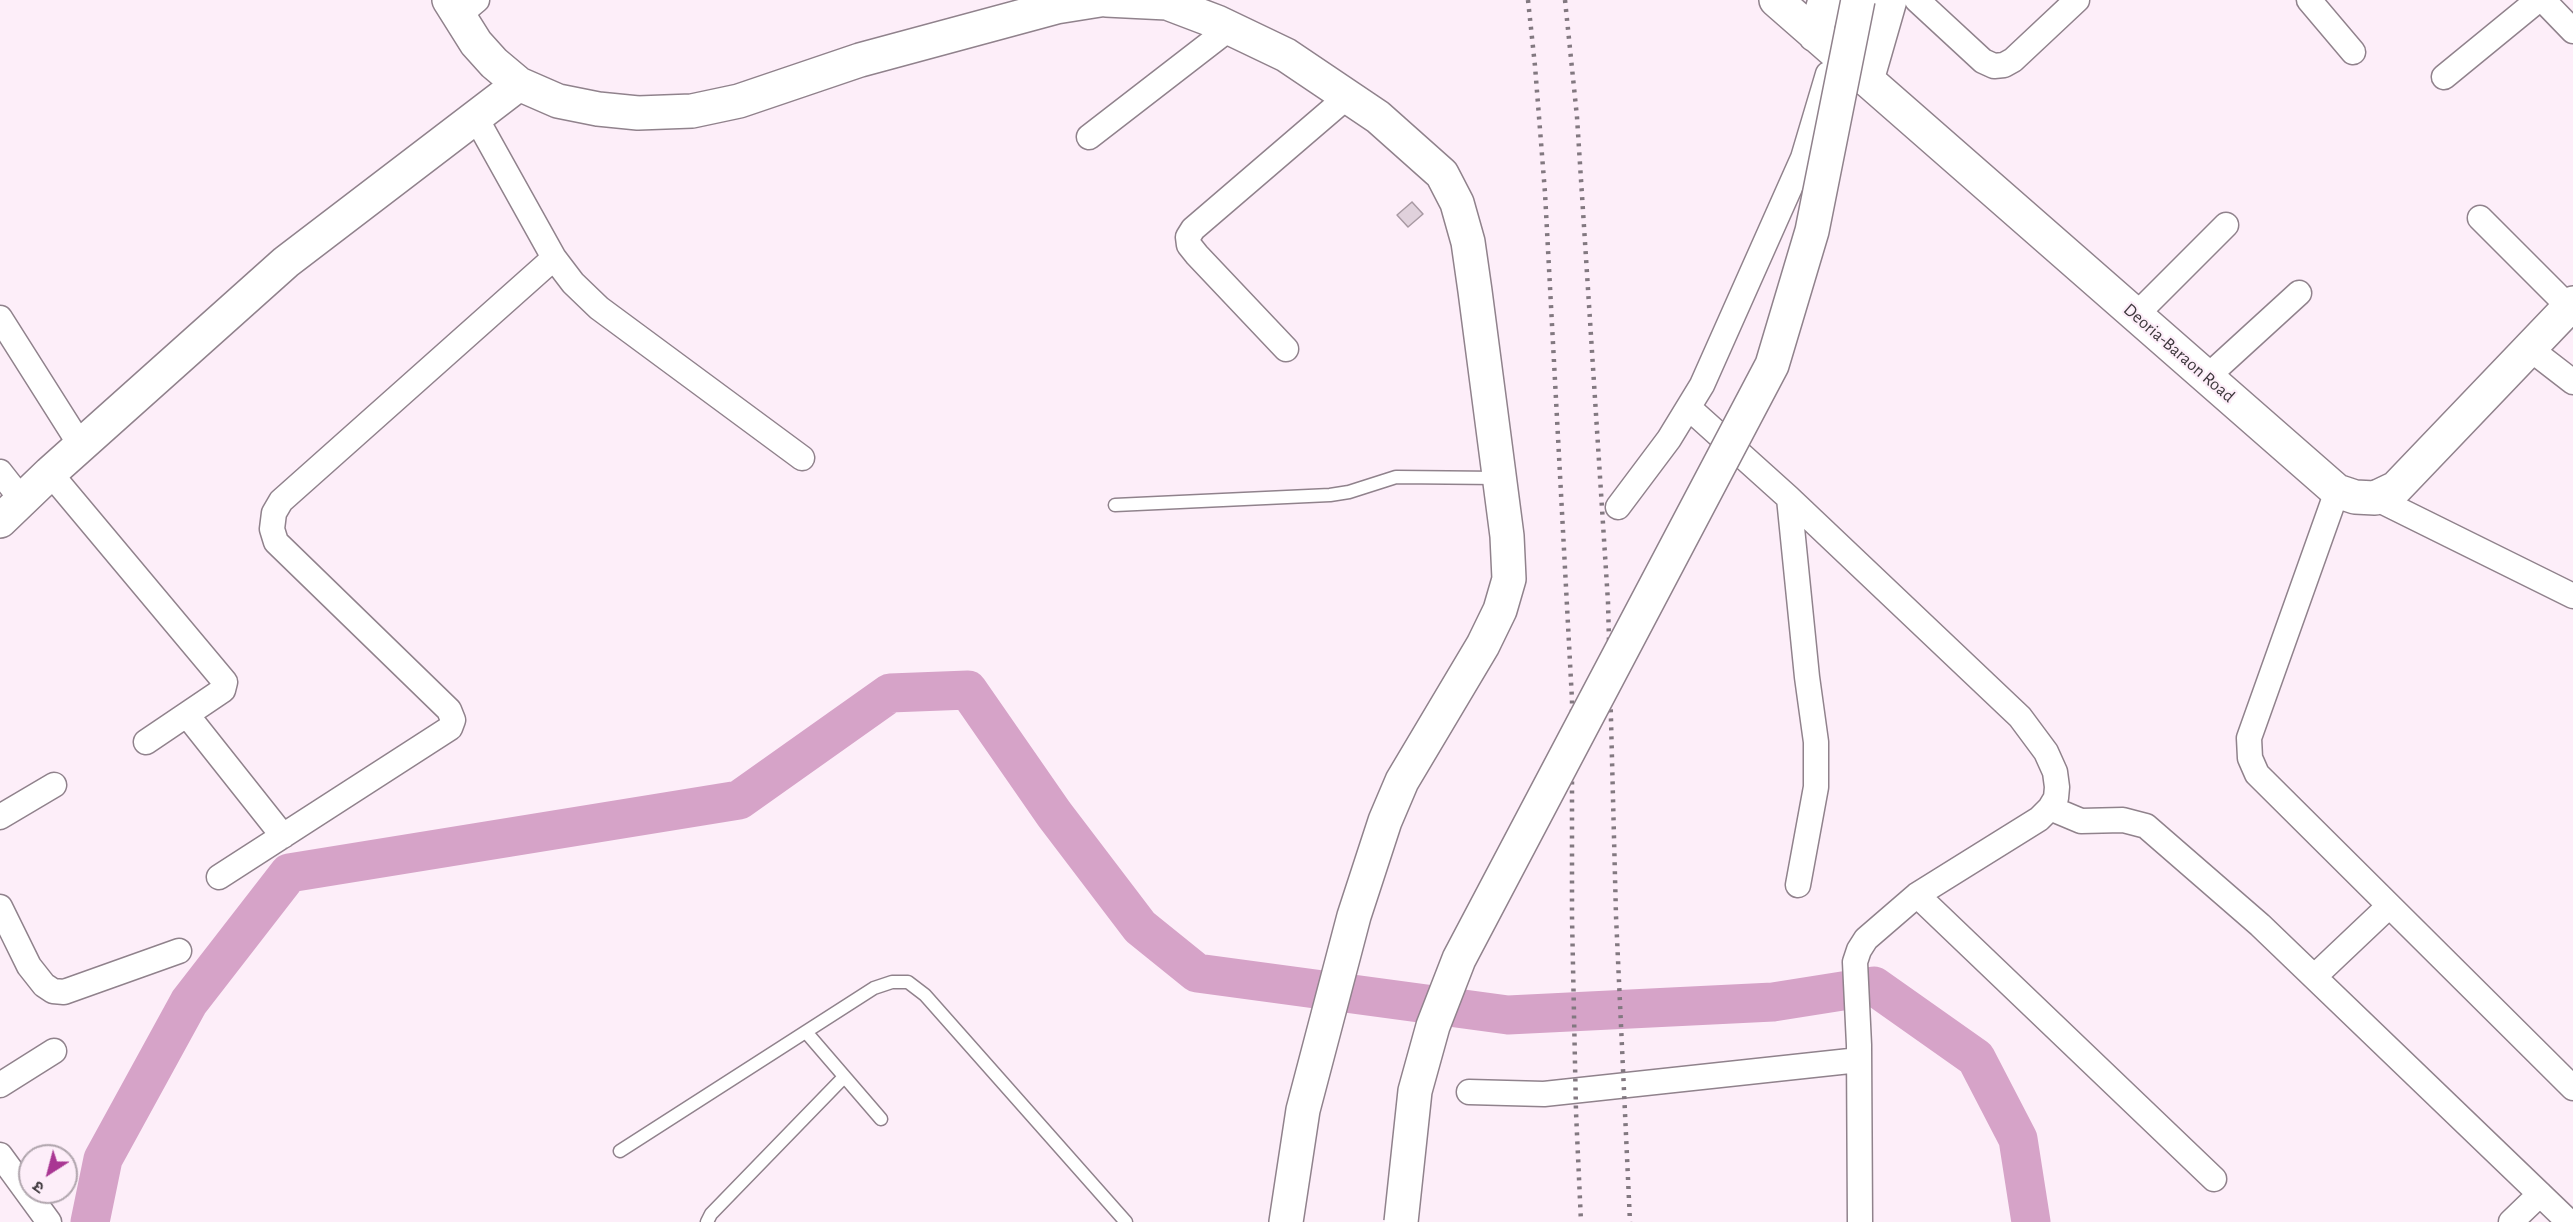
<!DOCTYPE html>
<html>
<head>
<meta charset="utf-8">
<style>
  body { margin:0 }
  #map { position:relative; width:2573px; height:1222px; overflow:hidden; background:#fdeef9; font-family:"Alegreya Sans","Noto Sans Devanagari",sans-serif }
  canvas { display:block }
  .north { position:absolute; left:18px; top:1144px; width:60px; height:60px; box-sizing:border-box; background:#fdeef9; border:2px solid #b0a5ad; border-radius:50%; rotate:216deg; font-size:16px; font-weight:700; line-height:24px; text-align:center; color:#3d373c }
  .north::after { content:''; display:block; margin:auto; width:21px; height:27px; background:#a93793; clip-path:polygon(50% 0,100% 100%,50% 72%,0 100%) }
</style>
</head>
<body>
<div id="map">
<canvas width="2573" height="1222"></canvas>
<div class="north">उ</div>
</div>
<script>
const context = document.querySelector('canvas').getContext('2d');
context.lineJoin = 'round';
const toPath = rows => new Path2D(rows.map(r => 'M' + r).join(''));
function trace(path, color, width, dash) { context.strokeStyle = color; context.lineWidth = width; context.lineCap = dash ? 'butt' : 'round'; context.setLineDash(dash || []); context.stroke(path); }
function fill(path, color) { context.fillStyle = color; context.fill(path, 'evenodd'); }
function write(font, color, halo, rows, align = 'center') {
  context.font = font + ' "Alegreya Sans",sans-serif'; context.lineWidth = 4.5; context.setLineDash([]); context.textBaseline = 'middle'; context.strokeStyle = halo; context.fillStyle = color; for (const [text, x, y, turn = 0] of rows) {
    context.save(); context.translate(x, y); context.rotate((+turn || 0) * Math.PI / 180); context.textAlign = isNaN(turn) ? turn : align; if (halo) context.strokeText(text, 0, 0); context.fillText(text, 0, 0); context.restore();
  }
}
const river = toPath([
  [90,1222,103,1159,189,1002,289,873,739,800,890,693,968,690,1054,814,1140,927,1197,973,1508,1015,1773,1002,1874,986,1976,1058,2018,1139,2031,1222]
]);
const building = toPath([
  [1412,202,1423,214,1408,227,1397,215,1412,202]
]);
const lane = toPath([
  [1115,505,1330,495,1349,492,1396,477,1499,478],
  [806,1032,881,1119],
  [620,1151,874,988,892,982,908,982,925,995,1126,1222],
  [707,1222,711,1214,844,1077]
]);
const street = toPath([
  [1917,0,1983,61,1994,66,2004,65,2013,60,2077,0],
  [2309,0,2353,52],
  [2543,0,2573,31],
  [458,16,477,0],
  [2444,77,2538,0],
  [476,118,554,258,573,283,599,308,802,458],
  [1089,137,1230,28],
  [2480,218,2569,307],
  [2136,315,2226,225],
  [0,318,81,446],
  [2529,348,2573,382],
  [1286,349,1197,255,1189,245,1188,237,1193,229,1348,96],
  [2207,377,2299,293],
  [1689,408,1789,498,2020,717,2046,752,2055,772,2057,787,2056,798,2050,808,2039,819,1917,895,1866,939,1859,950,1855,962,1859,1045,1860,1222],
  [0,472,22,500],
  [50,473,225,682,223,690,146,742],
  [2337,491,2249,738,2250,758,2257,774,2573,1088],
  [1789,498,1807,677,1816,742,1816,787,1798,885],
  [2375,498,2573,596],
  [1618,507,1669,439,1702,385,1803,158,1828,74],
  [187,715,283,836],
  [2050,808,2081,821,2123,820,2146,826,2260,925,2569,1222],
  [0,817,54,785],
  [219,877,450,728,453,720,449,710,276,542,272,529,274,513,281,501,554,258],
  [1917,895,2214,1179],
  [0,907,29,966,44,985,53,991,64,992,179,951],
  [2314,977,2389,906],
  [0,1085,54,1051],
  [1469,1092,1544,1094,1859,1060],
  [0,1155,49,1222],
  [2511,1222,2540,1194]
]);
const secondary = toPath([
  [449,0,476,43,494,63,519,84,558,101,598,109,638,113,692,111,739,101,860,60,1056,7,1100,0],
  [1106,0,1167,3,1217,22,1286,55,1378,117,1442,174,1457,203,1468,242,1475,291,1507,536,1509,579,1500,610,1483,645,1402,781,1385,821,1354,916,1303,1110,1286,1222],
  [1776,0,2337,491,2355,497,2375,498,2396,488,2573,303],
  [1815,35,1825,0],
  [1867,80,1890,0],
  [0,521,50,473,286,262,519,84]
]);
const rail = toPath([
  [1528,0,1535,66,1545,193,1572,700,1572,917,1576,1112,1581,1222],
  [1565,0,1577,117,1608,602,1616,916,1630,1222]
]);
const highwayBridge = toPath([
  [1401,1222,1415,1091,1433,1026,1459,959,1772,365,1812,231,1858,0]
]);
const streetNames = [
  ["Deoria-Baraon Road",2179,353,41]
];
trace(river, '#d6a3c8', 39);
fill(building, '#e0d1dc');
trace(building, '#a899a3', 1.5);
trace(lane, '#90828c', 15);
trace(street, '#90828c', 27);
trace(secondary, '#90828c', 36);
trace(lane, '#fff', 12);
trace(street, '#fff', 24);
trace(secondary, '#fff', 33);
trace(rail, '#827880', 4.5, [3, 6]);
trace(highwayBridge, '#90828c', 36, []);
trace(highwayBridge, '#fff', 33);
write('18px', '#3d373c', '#fdeef9', streetNames);
</script>
</body>
</html>
